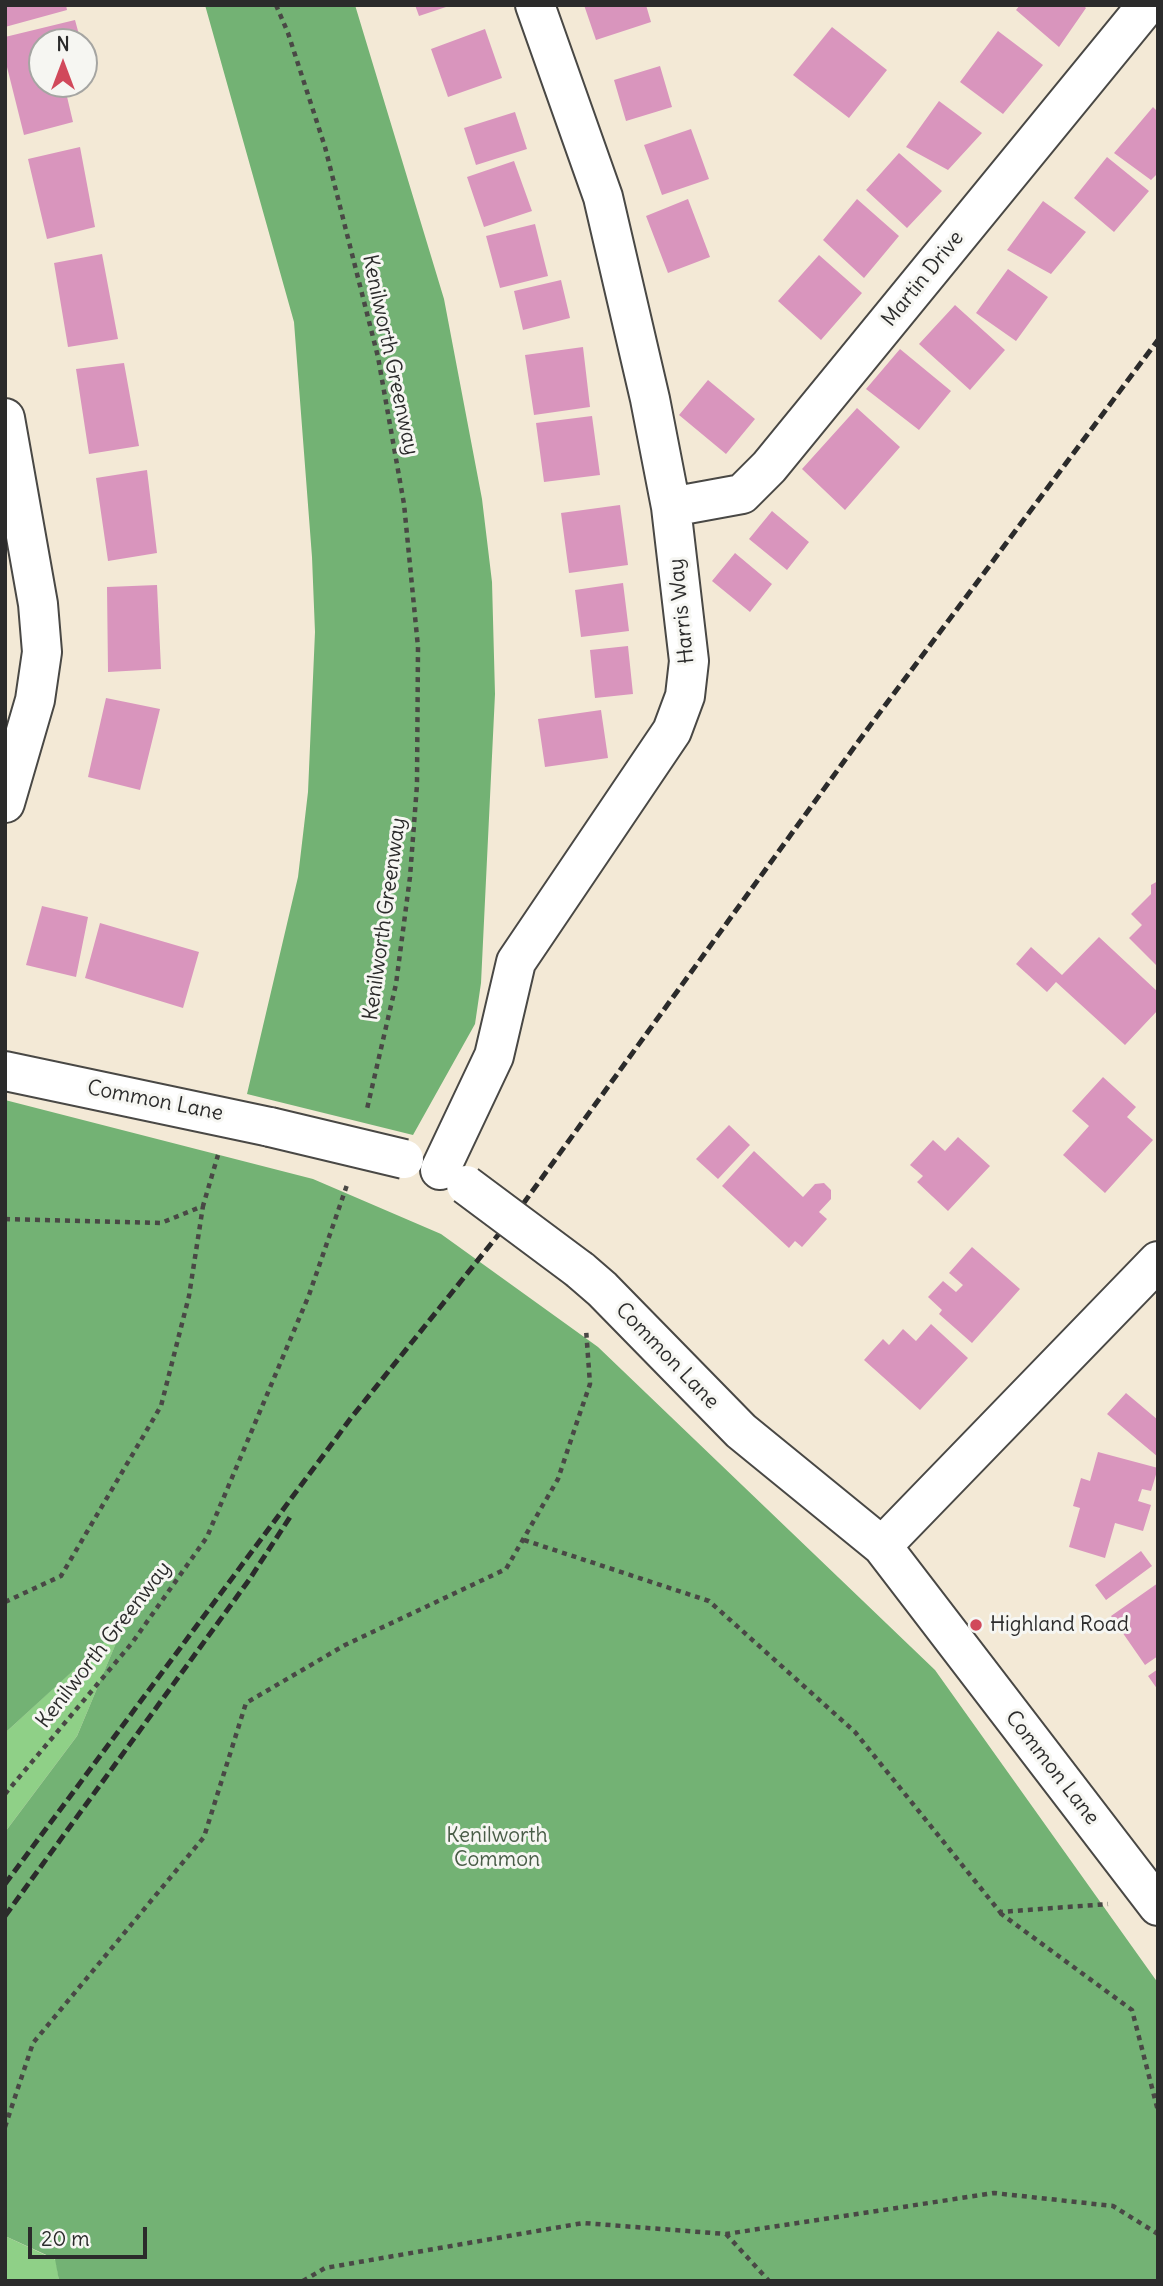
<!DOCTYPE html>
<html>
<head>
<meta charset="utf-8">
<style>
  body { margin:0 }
  #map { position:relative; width:1163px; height:2286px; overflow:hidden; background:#f3e9d6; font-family:Delius,sans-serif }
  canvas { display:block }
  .frame { position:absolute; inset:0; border:7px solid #2b2b2b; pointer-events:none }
  .north { position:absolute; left:28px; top:28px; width:70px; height:70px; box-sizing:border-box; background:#f6f6f2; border:2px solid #a5a5a2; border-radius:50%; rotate:0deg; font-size:19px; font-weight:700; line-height:28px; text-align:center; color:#2b2b2b }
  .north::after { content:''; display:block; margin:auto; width:24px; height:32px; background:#d1495b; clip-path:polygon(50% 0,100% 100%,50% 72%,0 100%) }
  .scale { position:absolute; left:28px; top:2227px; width:119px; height:32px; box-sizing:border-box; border:4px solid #2b2b2b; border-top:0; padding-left:9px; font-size:21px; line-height:24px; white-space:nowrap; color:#2b2b2b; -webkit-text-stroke:5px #f6f6f2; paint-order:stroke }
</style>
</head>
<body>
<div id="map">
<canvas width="1163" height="2286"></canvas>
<div class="frame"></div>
<div class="north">N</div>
<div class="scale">20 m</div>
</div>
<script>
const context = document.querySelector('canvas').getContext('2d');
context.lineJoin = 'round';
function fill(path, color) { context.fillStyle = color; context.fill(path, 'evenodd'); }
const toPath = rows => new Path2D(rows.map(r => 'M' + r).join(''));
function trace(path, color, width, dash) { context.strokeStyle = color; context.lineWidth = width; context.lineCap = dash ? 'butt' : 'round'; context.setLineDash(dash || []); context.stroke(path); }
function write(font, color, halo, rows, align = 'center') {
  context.font = font + ' Delius,sans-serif'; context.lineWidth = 6; context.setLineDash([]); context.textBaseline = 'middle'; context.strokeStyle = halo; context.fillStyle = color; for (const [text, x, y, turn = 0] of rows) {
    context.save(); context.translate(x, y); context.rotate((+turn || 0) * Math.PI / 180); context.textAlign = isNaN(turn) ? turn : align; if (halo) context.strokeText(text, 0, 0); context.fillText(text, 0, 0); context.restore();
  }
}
const green = toPath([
  [125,1622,77,1736,5,1832,5,1733],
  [5,2236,56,2260,59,2281,5,2281]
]);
const forest = toPath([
  [205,5,355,5,444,299,482,499,492,582,495,694,481,983,475,1024,413,1135,247,1094,298,877,308,792,315,632,312,557,294,322],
  [5,1100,313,1179,441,1234,598,1347,935,1670,1158,1983,1158,2281,59,2281,55,2259,5,2236,5,1832,77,1736,124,1624,5,1733]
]);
const building = toPath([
  [5,5,66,5,67,10,5,27],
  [415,5,449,5,449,6,419,16],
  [584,5,646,5,651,22,596,40],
  [1020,5,1083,5,1086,8,1059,47,1016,10],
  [75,20,81,42,42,42,42,84,64,84,73,122,24,135,5,59,5,37],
  [832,27,887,70,849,118,793,75],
  [485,29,502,78,448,97,431,49],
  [998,31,1043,65,1003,114,960,82],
  [660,66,672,107,626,121,614,80],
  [939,101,982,133,948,170,906,147],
  [1153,107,1158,112,1158,173,1151,180,1114,153],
  [515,112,527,149,476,165,464,128],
  [691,129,709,179,662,195,644,145],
  [80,147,95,227,47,239,28,159],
  [899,153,942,191,907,228,866,190],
  [1107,157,1149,191,1114,232,1074,198],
  [514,161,532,211,484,227,467,177],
  [688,199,710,257,668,273,646,216],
  [857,199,899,236,864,278,823,240],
  [1043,201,1086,232,1051,274,1007,250],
  [535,224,548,276,500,288,486,236],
  [102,254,118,339,68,347,54,263],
  [819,255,862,293,821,340,778,301],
  [1008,269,1048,297,1016,341,976,313],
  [561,280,570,318,523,330,514,291],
  [955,305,1005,350,970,390,919,344],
  [583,347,590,407,534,415,525,355],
  [900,349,951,391,919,430,866,389],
  [124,363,139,446,89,454,76,369],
  [708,380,755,419,726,454,679,415],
  [857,408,900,447,845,510,802,469],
  [592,416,600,475,544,482,536,423],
  [147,470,157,553,108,561,96,478],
  [620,505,628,565,569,573,561,513],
  [772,511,809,542,787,570,749,539],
  [735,553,772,584,750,612,712,581],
  [623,583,629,631,581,637,575,590],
  [157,585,161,669,108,672,107,587],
  [628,646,633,694,595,698,590,650],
  [106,698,160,709,140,790,88,777],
  [601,710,608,758,545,767,538,719],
  [1158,881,1158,967,1129,938,1142,925,1131,914,1151,894,1151,885],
  [42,906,88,917,76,977,26,965],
  [100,923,199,952,183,1008,85,978],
  [1099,937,1158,992,1158,1010,1125,1045,1056,982,1047,992,1016,964,1031,947,1062,975],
  [1103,1077,1136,1107,1127,1117,1153,1140,1105,1193,1063,1155,1089,1126,1072,1111],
  [729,1125,750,1145,718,1179,696,1159],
  [958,1137,990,1166,948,1211,917,1182,923,1176,910,1165,933,1140,945,1151],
  [754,1151,803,1197,815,1184,824,1183,831,1190,831,1199,819,1212,827,1219,802,1247,795,1241,789,1248,722,1186],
  [972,1247,1020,1289,972,1343,939,1314,942,1310,928,1297,943,1281,956,1292,963,1285,949,1273],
  [931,1324,968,1358,920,1410,864,1360,883,1339,889,1345,903,1329,916,1341],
  [1126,1393,1158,1420,1158,1457,1107,1414],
  [1098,1452,1158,1468,1151,1491,1142,1489,1138,1501,1151,1505,1143,1531,1115,1523,1105,1558,1069,1547,1080,1508,1073,1506,1081,1478,1090,1481],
  [1141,1551,1152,1566,1106,1600,1095,1585],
  [1158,1583,1158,1656,1145,1665,1111,1616],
  [1158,1669,1158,1690,1148,1676]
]);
const path = toPath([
  [276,5,288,33,325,147,378,357,404,504,418,647,417,785,410,877,396,984,367,1109],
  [5,1219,161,1223,203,1206,218,1155],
  [524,1540,709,1601,855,1732,1000,1912,1108,1904],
  [5,1602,61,1576,161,1406,189,1296,203,1206],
  [5,1794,132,1643,207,1537,309,1295,347,1185],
  [1000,1913,1132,2010,1158,2111],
  [5,2127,33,2043,204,1837,246,1703,345,1645,506,1569,558,1479,579,1416,590,1384,586,1329],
  [726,2234,769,2281],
  [303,2281,325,2268,583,2223,726,2234,994,2193,1113,2206,1158,2234]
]);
const minor = toPath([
  [5,418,38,604,42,652,35,700,5,803],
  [671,507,742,494,769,467,1147,5],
  [5,1071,270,1127],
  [440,1170,494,1056,516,962,672,731,685,696,689,661,671,507,650,399,603,197,535,5],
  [580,1270,602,1289,741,1431,882,1546,1158,1906],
  [882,1546,1158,1261]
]);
const rail = toPath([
  [5,1884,351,1418,523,1204,866,731,1158,340],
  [5,1916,249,1580,292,1514]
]);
const minorBridge = toPath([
  [270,1127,404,1159],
  [466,1185,580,1270]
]);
const markers = [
  [976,1625,7,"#d1495b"]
];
const streetNames = [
  ["Martin Drive",923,279,-51],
  ["Kenilworth Greenway",390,355,78],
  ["Harris Way",682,611,-96],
  ["Kenilworth Greenway",385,919,-82],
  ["Common Lane",155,1101,11],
  ["Common Lane",667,1356,46],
  ["Kenilworth Greenway",104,1645,-52],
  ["Common Lane",1052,1768,52]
];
const poiNames = [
  ["Highland Road",990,1625]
];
const parkNames = [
  ["Kenilworth",497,1836],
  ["Common",497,1860]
];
fill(green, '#8fd087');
fill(forest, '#73b274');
fill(building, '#d995bd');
trace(minor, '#494845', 42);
trace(path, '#494845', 4.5, [5, 5]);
trace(minor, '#fff', 38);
trace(rail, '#2b2b2b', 5, [10, 5]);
trace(minorBridge, '#494845', 42, []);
trace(minorBridge, '#fff', 38);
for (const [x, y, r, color] of markers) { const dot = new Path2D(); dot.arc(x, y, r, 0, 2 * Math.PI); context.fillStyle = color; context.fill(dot); trace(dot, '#f6f6f2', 2.5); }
write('21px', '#2b2b2b', '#f6f6f2', streetNames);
write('21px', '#2b2b2b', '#f6f6f2', poiNames, 'left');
write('21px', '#495d47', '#f6f6f2', parkNames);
</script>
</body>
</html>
